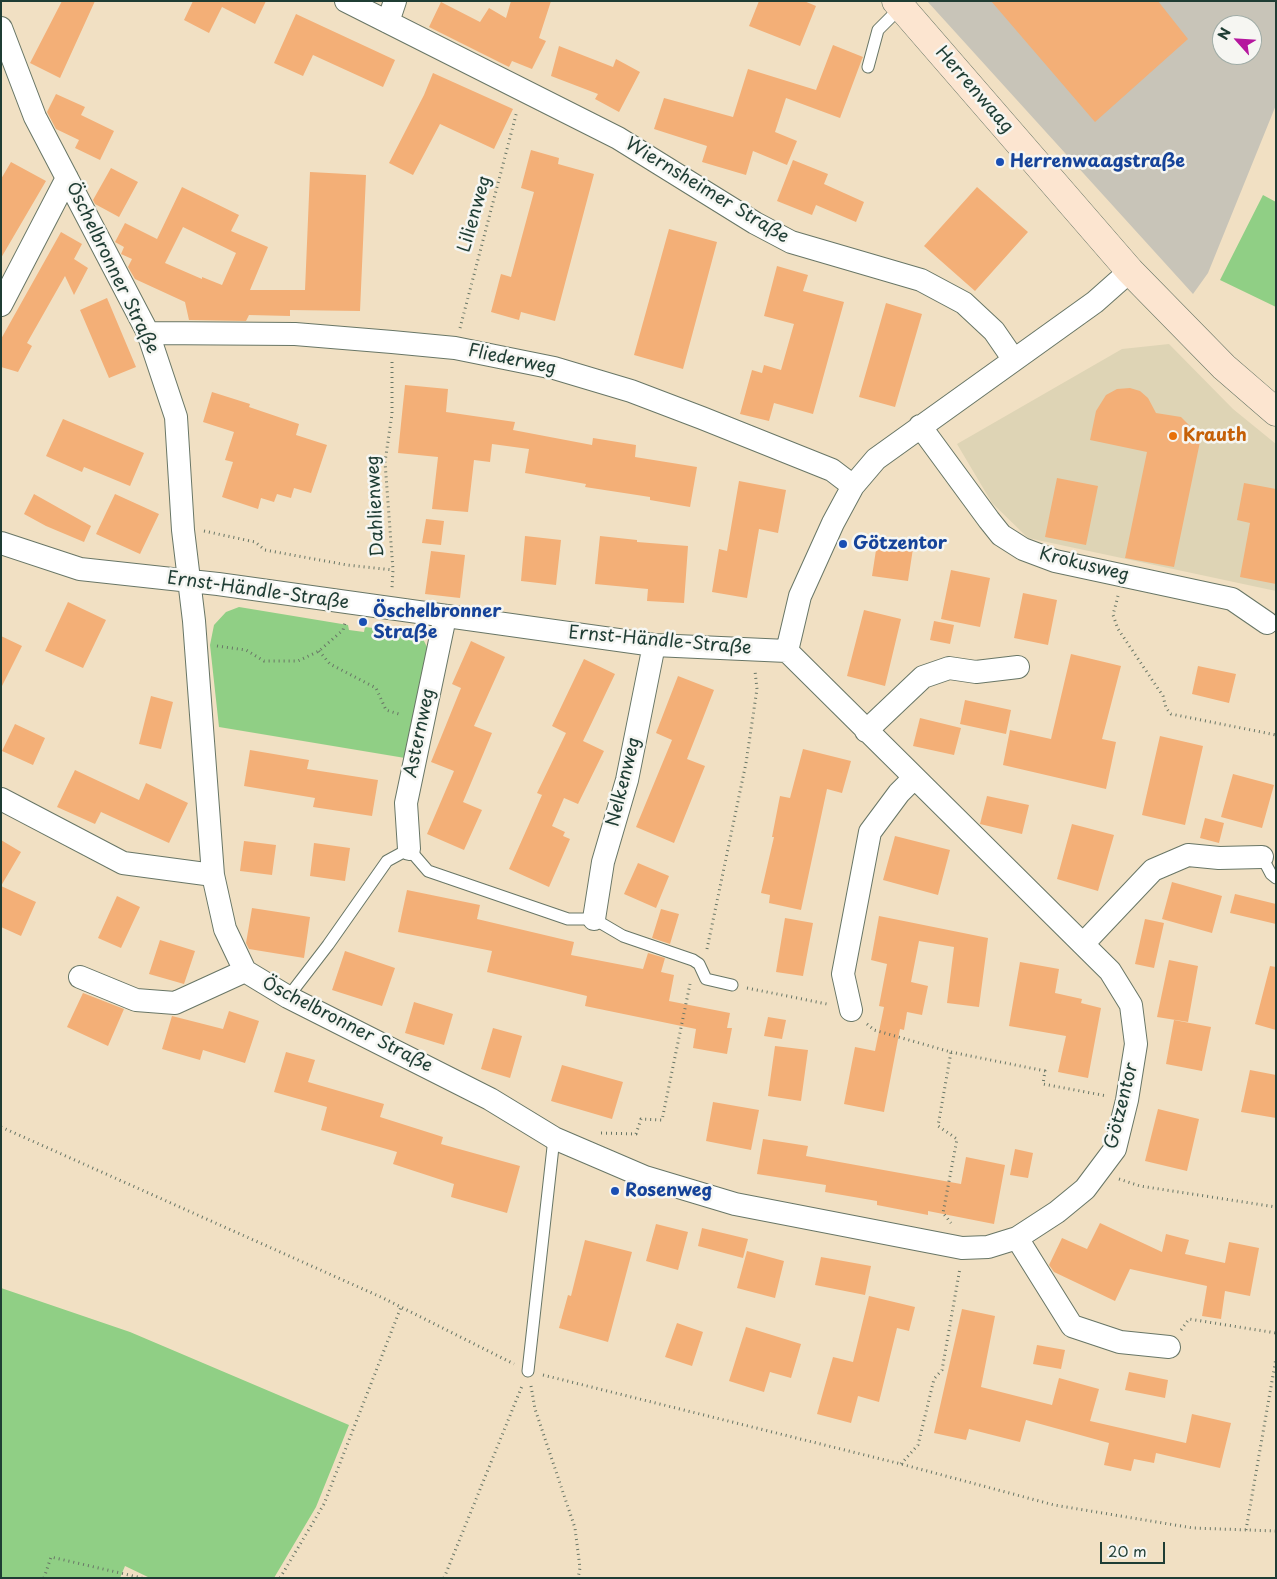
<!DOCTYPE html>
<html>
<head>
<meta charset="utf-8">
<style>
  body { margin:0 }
  #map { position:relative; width:1277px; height:1579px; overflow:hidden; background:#f1e0c3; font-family:"Playpen Sans",sans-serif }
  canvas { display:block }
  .frame { position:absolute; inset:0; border:2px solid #1f3d34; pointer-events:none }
  .north { position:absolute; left:1212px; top:15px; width:50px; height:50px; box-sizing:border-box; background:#f6f6f2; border:1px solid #a0aca6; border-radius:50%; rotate:296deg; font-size:14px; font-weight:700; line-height:20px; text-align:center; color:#1f3d34 }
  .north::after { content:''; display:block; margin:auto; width:18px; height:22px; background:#b5179e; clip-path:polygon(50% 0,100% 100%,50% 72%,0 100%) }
  .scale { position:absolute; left:1100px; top:1542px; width:65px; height:22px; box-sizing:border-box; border:2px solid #1f3d34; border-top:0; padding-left:6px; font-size:15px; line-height:18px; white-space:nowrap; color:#1f3d34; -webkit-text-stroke:4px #f6f6f2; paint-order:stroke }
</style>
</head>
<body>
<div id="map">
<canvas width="1277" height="1579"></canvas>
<div class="frame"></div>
<div class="north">N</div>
<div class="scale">20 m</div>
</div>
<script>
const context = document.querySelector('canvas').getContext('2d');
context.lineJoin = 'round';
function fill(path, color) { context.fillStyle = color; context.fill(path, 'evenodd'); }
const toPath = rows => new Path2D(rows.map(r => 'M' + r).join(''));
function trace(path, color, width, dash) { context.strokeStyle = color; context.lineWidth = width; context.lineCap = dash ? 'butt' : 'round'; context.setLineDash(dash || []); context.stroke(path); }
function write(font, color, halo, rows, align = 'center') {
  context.font = font + ' "Playpen Sans",sans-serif'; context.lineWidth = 5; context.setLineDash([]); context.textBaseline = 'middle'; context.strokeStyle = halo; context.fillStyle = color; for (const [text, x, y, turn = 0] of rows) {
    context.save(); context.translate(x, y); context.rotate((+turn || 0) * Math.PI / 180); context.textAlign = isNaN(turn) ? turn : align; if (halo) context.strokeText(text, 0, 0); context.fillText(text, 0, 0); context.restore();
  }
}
const built = toPath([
  [1169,344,1233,409,1276,444,1276,591,1028,538,992,503,957,444,1122,349]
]);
const industrial = toPath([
  [927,1,1276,1,1276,105,1208,273,1193,294],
  [1222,25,1252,25,1252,55,1222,55]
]);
const green = toPath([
  [1263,195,1276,202,1276,307,1220,280],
  [239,607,348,625,349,630,364,632,365,627,398,631,422,637,428,649,405,758,219,727,210,645,214,625,226,612],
  [1,1288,130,1332,349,1425,316,1507,274,1578,150,1578,125,1566,120,1578,1,1578]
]);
const building = toPath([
  [62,1,95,1,60,78,30,63],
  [193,1,266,1,255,24,222,7,209,33,184,20],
  [511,1,551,1,539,38,546,41,532,69,512,61,509,67,429,27,441,2,480,22,489,8,506,18],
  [759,1,804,1,816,6,800,46,749,26],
  [991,1,1158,1,1188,39,1095,122],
  [296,14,395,60,383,87,313,55,303,76,274,63],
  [833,45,863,57,862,59,840,118,786,98,775,132,797,141,787,165,753,151,746,175,702,162,707,146,654,129,664,98,733,117,748,69,816,90],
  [559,46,613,67,616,59,640,72,619,112,595,99,598,94,551,76],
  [433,73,513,109,494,149,440,124,413,175,389,163,424,95],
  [56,94,85,107,81,115,114,131,100,160,75,148,79,140,56,129,47,112],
  [531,150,559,158,558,164,594,174,555,321,521,312,519,320,491,312,501,274,511,277,534,192,521,188],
  [793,160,828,174,824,184,864,202,856,222,816,205,812,215,777,201],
  [11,162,46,181,1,258,1,179],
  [111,168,138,182,119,217,95,204,93,200],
  [310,172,366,175,360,311,290,310,290,316,249,315,246,321,189,320,185,302,135,279,128,267,132,259,121,254,124,247,115,242,125,223,157,239,182,187,239,215,231,231,268,247,250,290,305,290],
  [183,227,236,253,222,285,202,277,202,279,165,263],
  [977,187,1028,232,975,291,924,246],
  [669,229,717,242,683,369,634,355],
  [61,232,82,244,74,259,88,268,74,295,65,276,27,343,32,346,18,372,1,367,1,339],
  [777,266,808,275,803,291,844,302,813,414,774,403,769,421,740,414,752,370,762,373,764,365,781,370,794,324,764,316],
  [107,298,136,367,109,378,80,310],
  [886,303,922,314,895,407,859,397],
  [405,385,448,389,446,412,515,422,513,430,592,445,593,438,636,445,635,457,697,467,690,507,650,500,650,497,585,487,586,484,525,473,529,449,492,444,490,462,474,460,468,512,432,509,438,457,398,453],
  [1130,388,1140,391,1148,398,1156,413,1181,417,1201,437,1174,567,1125,558,1147,452,1090,440,1096,411,1106,395,1117,389],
  [212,392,250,404,249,407,299,424,296,435,327,445,311,493,294,488,291,498,277,494,274,502,261,498,258,509,222,497,233,462,225,460,234,432,203,422],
  [63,419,144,453,130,486,84,467,82,472,46,456],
  [1057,478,1098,486,1086,545,1045,537],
  [739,481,786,490,778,533,759,529,747,598,712,592,719,549,727,551],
  [1244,483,1276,489,1276,584,1240,577,1250,523,1237,520],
  [34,494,91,526,84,542,46,526,24,514],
  [115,494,159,514,140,554,96,534],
  [426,519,444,521,441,545,422,543],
  [525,536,561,540,556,585,521,581],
  [600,536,637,540,637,542,688,546,684,603,647,601,648,589,595,584],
  [878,537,914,542,908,581,872,576],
  [431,551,465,555,460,598,425,594],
  [951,570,990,578,980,627,941,619],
  [1023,593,1057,600,1048,645,1014,638],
  [68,602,106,620,83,668,45,651],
  [864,610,901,619,885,686,847,676],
  [934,621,954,625,950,644,930,640],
  [1,636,22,646,1,688],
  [471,641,505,657,474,726,492,733,463,802,482,810,464,850,427,834,454,771,431,762,461,688,452,684],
  [1071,654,1121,666,1102,739,1116,742,1106,789,1003,765,1010,730,1051,739],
  [584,659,615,674,583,741,604,751,578,804,564,798,552,826,565,832,563,836,570,839,549,887,509,869,542,795,537,793,566,733,552,726],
  [1198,666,1236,674,1229,703,1192,694],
  [678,676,714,690,687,759,705,766,674,843,636,827,672,740,656,733],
  [151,696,173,702,161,749,139,744],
  [965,700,1011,710,1006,734,960,724],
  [920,718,961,728,954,755,913,746],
  [15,724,45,738,33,765,2,751],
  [1160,736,1203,746,1185,825,1142,815],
  [803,749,851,761,842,793,827,789,801,910,769,903,770,895,761,893,774,837,772,837,780,796,790,798],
  [250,750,309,760,307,769,378,780,372,816,313,807,315,798,244,786],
  [75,770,139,800,146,783,188,803,169,843,101,812,95,824,57,807],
  [1233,774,1274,785,1262,828,1221,817],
  [987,796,1029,805,1022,834,980,824],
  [1205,818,1224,823,1219,843,1200,838],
  [1072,824,1114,835,1098,891,1057,879],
  [895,836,950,850,938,895,883,880],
  [1,840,21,852,1,886],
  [244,841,276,845,272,875,240,871],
  [314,843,350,848,345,881,310,876],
  [638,863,669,876,656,908,624,894],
  [1172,882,1222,896,1212,933,1162,919],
  [1,886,36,902,21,936,1,927],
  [407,890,480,905,477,919,574,942,571,955,643,969,648,953,665,958,661,972,674,975,669,1001,730,1013,727,1028,732,1028,727,1054,693,1048,696,1029,585,1006,587,996,487,972,492,951,398,932],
  [1235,894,1276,904,1276,924,1230,913],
  [117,896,140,907,121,948,98,938],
  [252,908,310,917,304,958,249,949,246,943],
  [661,909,679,914,670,944,652,938],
  [879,916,988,938,979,1007,947,1003,954,947,919,941,911,982,928,986,922,1015,907,1012,904,1030,900,1029,884,1112,844,1104,855,1047,875,1051,884,1007,879,1006,887,964,871,960],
  [785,918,813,923,803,976,776,972],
  [1145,919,1164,923,1154,968,1135,964],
  [160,940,195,951,184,984,149,974],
  [345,951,395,968,382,1006,332,990],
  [1169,960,1198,966,1188,1022,1157,1017],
  [1020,962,1059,969,1055,993,1082,999,1081,1003,1101,1008,1088,1078,1058,1072,1066,1036,1009,1026],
  [1270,966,1276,967,1276,1030,1255,1024],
  [83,993,124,1009,108,1046,67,1027],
  [414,1002,453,1014,444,1045,405,1033],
  [229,1011,259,1021,245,1063,203,1050,200,1060,162,1049,172,1016,223,1029],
  [768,1017,786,1020,782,1039,764,1036],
  [1174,1020,1211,1027,1202,1071,1166,1064],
  [493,1028,522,1036,510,1078,481,1069],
  [775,1046,808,1050,801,1101,768,1096],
  [286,1052,315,1060,308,1082,384,1104,380,1117,443,1137,441,1144,520,1166,507,1213,451,1197,454,1184,393,1164,397,1152,321,1130,327,1107,274,1092],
  [562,1065,623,1082,612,1119,551,1101],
  [1250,1070,1276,1075,1276,1118,1241,1112],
  [713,1102,759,1110,751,1150,706,1141],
  [1158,1109,1199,1119,1187,1171,1145,1161],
  [763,1139,808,1146,806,1156,961,1184,966,1157,1005,1165,994,1224,928,1211,928,1215,877,1205,877,1201,825,1192,826,1185,757,1174],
  [1015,1149,1033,1153,1028,1178,1010,1175],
  [1100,1223,1162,1252,1166,1234,1189,1240,1185,1254,1225,1263,1229,1242,1259,1248,1250,1296,1225,1291,1221,1319,1202,1316,1207,1286,1130,1269,1115,1301,1054,1272,1049,1265,1062,1238,1087,1249],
  [656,1224,688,1232,678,1270,646,1261],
  [702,1228,748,1239,743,1258,698,1246],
  [585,1240,632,1252,608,1342,559,1328,568,1295,571,1296],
  [747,1251,784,1261,775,1298,737,1288],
  [821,1257,871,1266,865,1295,815,1285],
  [869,1296,915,1307,909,1331,897,1328,879,1402,858,1396,851,1423,817,1414,833,1357,853,1362],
  [962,1309,995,1316,981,1387,1052,1405,1059,1378,1099,1389,1090,1421,1186,1443,1192,1414,1231,1423,1220,1468,1156,1453,1154,1463,1134,1459,1131,1471,1104,1465,1109,1443,1026,1420,1020,1442,969,1429,966,1440,934,1433],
  [677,1323,703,1332,692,1366,665,1357],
  [746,1327,801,1344,791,1378,770,1372,764,1392,729,1381],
  [1037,1345,1065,1350,1061,1369,1033,1364],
  [1129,1372,1168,1380,1165,1398,1125,1390]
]);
const path = toPath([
  [460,328,517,111],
  [392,362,392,414,385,462,393,570,392,588],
  [204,531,255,542,265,550,347,565,393,570],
  [1118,596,1113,615,1118,629,1163,696,1166,708,1171,714,1276,735],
  [217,646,246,650,264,661,298,661,319,651,343,630,345,623],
  [319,651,330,664,376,688,386,710,402,715],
  [707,949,746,763,757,689,755,671],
  [747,988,827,1004],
  [867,1024,874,1030,951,1052,938,1126,957,1139,943,1213,951,1223],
  [951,1052,1045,1071,1043,1084,1107,1096],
  [1,1127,383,1298,514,1364],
  [601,1133,636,1134,641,1119,662,1120,690,984],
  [1119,1179,1140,1186,1276,1207],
  [1181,1330,1189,1319,1276,1333],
  [543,1375,901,1464,1054,1505,1193,1528,1276,1531],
  [531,1386,535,1409,575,1528,580,1568,578,1578],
  [901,1464,918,1445,934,1379,942,1370,960,1268],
  [1246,1530,1276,1358],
  [44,1578,51,1557,142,1578],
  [280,1578,324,1504,401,1307],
  [444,1578,522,1386]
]);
const lane = toPath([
  [868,67,878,30,901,7],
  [1262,857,1271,874,1276,878],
  [288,997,328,945,387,861,409,849,428,871,568,919,594,919,623,936,693,960,699,964,706,979,732,985],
  [528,1371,554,1138]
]);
const street = toPath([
  [346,1,618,138,755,223,791,242,921,280,964,303,994,331,1014,360],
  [388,22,395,1],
  [1,28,35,117,148,333,176,417,183,530,194,621,213,875,225,929,245,971,288,997,490,1099,554,1138,645,1177,735,1204,962,1248,988,1247,1017,1238,1057,1212,1085,1189,1115,1149,1127,1100,1136,1044,1131,1005,1110,971,787,651],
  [1,305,67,178],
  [148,333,295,334,392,342,455,348,554,368,631,391,702,418,832,470,853,486],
  [920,426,989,520,1001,535,1023,549,1055,561,1232,599,1267,623],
  [1,543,80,569,218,584,654,645,787,651],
  [787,651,800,596,833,523,853,486,876,459,1095,302,1130,271],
  [866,731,923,677,949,668,976,672,1018,667],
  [1,799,123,863,213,875],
  [409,849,406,803,445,617],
  [594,919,603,862,627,780,654,645],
  [1083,944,1153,870,1188,855,1219,858,1262,857],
  [80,977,136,1000,175,1003,245,971],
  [851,1010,843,974,870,832,899,793,914,778],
  [1017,1238,1072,1326,1120,1342,1169,1347]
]);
const secondary = toPath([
  [896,1,1130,271,1224,367,1276,412]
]);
const markers = [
  [1000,162,5,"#1a4fb4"],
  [1173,436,5,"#e8710a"],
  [843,544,5,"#1a4fb4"],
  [363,622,5,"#1a4fb4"],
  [615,1191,5,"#1a4fb4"]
];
const streetNames = [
  ["Herrenwaag",974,90,49],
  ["Wiernsheimer Straße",707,191,31],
  ["Lilienweg",475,214,-74],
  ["Öschelbronner Straße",112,268,64],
  ["Fliederweg",512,360,12],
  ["Dahlienweg",376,506,-93],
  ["Krokusweg",1084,565,14],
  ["Ernst-Händle-Straße",258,591,8],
  ["Ernst-Händle-Straße",660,641,5],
  ["Asternweg",420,733,-78],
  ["Nelkenweg",624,782,-76],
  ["Öschelbronner Straße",347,1025,27],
  ["Götzentor",1122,1106,-76]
];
const transitNames = [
  ["Herrenwaagstraße",1010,162],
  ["Götzentor",853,544],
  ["Öschelbronner",373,612],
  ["Straße",373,633],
  ["Rosenweg",625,1191]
];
const foodNames = [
  ["Krauth",1183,436]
];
fill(built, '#ded4b5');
fill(industrial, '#c8c4b8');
fill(green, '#90cf85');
fill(building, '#f3af77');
trace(lane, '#687666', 13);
trace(street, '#687666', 24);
trace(secondary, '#687666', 29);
trace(path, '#687666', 3, [1, 4]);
trace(lane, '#fff', 11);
trace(street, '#fff', 22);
trace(secondary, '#fce5d0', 28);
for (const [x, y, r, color] of markers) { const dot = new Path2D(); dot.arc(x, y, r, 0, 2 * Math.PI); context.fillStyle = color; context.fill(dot); trace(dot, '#f6f6f2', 2); }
write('18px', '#1f3d34', '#f6f6f2', streetNames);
write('bold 18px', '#164399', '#f6f6f2', transitNames, 'left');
write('bold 18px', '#c56008', '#f6f6f2', foodNames, 'left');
</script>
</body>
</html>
